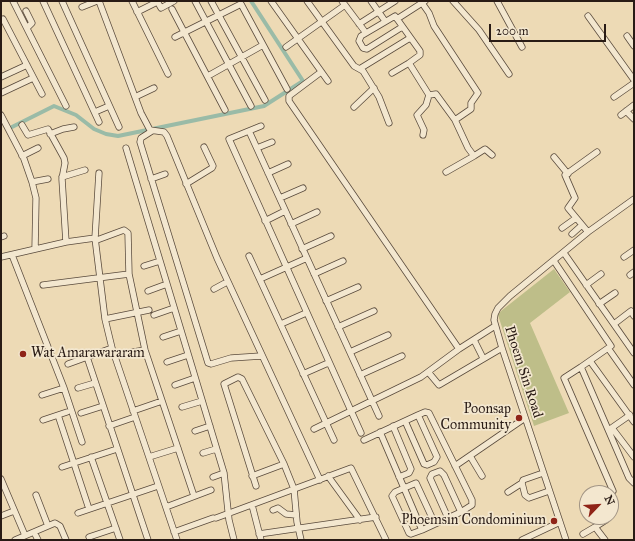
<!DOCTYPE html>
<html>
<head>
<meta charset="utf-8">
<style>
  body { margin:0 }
  #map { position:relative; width:635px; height:541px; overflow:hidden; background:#eddab5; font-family:"IM FELL Great Primer",serif }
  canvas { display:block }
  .frame { position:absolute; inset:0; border:2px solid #291b15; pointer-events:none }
  .north { position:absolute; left:579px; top:485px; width:40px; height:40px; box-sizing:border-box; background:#f3e7cf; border:1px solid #a29585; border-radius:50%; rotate:65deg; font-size:11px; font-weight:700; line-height:16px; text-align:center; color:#291b15 }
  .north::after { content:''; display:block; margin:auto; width:14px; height:18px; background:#8f2418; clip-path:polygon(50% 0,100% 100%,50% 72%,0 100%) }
  .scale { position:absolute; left:489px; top:24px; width:117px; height:18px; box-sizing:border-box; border:2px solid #291b15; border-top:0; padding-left:5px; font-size:12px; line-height:14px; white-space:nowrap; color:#291b15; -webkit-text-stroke:3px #f3e7cf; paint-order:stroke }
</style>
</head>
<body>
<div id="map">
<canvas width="635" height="541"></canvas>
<div class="frame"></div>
<div class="north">N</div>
<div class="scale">200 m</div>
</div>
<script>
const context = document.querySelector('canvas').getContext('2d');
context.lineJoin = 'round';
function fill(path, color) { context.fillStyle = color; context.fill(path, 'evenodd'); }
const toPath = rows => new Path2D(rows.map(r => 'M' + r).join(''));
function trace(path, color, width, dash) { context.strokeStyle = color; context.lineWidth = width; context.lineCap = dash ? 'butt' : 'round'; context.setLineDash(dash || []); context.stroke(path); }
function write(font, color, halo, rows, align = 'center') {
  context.font = font + ' "IM FELL Great Primer",serif'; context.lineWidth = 3.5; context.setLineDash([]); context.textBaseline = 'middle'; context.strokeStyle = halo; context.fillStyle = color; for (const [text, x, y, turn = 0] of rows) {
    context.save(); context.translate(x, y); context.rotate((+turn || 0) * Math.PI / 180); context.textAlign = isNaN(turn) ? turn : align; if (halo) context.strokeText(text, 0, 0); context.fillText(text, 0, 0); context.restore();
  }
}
const green = toPath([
  [554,269,570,292,530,323,569,413,534,426,498,315,501,311]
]);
const canal = toPath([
  [12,127,54,106,76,115,94,129,106,134,118,136,264,106,303,81,251,1]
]);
const minor = toPath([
  [13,1,66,106],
  [43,1,99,122],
  [62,1,119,127],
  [99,1,141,113,150,130,164,132,167,136,217,258,320,480],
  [132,1,168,74],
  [157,1,161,8,174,1],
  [195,1,251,106],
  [211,1,265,100],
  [271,1,328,81],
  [307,1,354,66,363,71,379,97,389,123],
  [342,1,366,33],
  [371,1,385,21],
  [453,1,479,30,509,74],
  [497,1,522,47],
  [422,3,429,13,434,26,478,93,471,103,471,109,455,120],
  [82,7,97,1],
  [172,9,225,110],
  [26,11,32,23,27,28],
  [137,12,157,2],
  [588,16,634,80],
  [3,19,42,94],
  [397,19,425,1],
  [359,24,395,1],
  [402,27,367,49,363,48,359,41,361,36,395,16,420,51,420,55,409,63,429,95,436,94,455,120,468,148,474,156,446,172],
  [627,36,634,46],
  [175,37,241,4,287,89],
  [286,47,345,5],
  [361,68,410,38],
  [321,72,289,96,289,101,459,349],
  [392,73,409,63],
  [208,76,263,45],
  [1,77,27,65],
  [1,93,33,78],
  [135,97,154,88],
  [614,97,634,83],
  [354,107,374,88],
  [626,111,634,119],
  [95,112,109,106],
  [1,115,24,159,32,182,36,198,35,249],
  [621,115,634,105],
  [22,125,28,135,48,129,64,158,65,163,62,179,66,242],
  [261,126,229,139,361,433],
  [152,131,141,138,140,142,208,363,211,364,231,358,261,356],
  [249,131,379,416],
  [50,134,63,129,74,127],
  [423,135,424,130,417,115,426,105,429,95],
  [126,148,224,473,229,520,234,540],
  [257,148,272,142],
  [22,156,38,148],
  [474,156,485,149,492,155],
  [554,157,568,174],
  [99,173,95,238,105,319,112,348,177,540],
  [268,173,288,164],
  [62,177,85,170],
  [151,179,165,174],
  [32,182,48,179],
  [186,184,212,168,213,166,204,147],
  [280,198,303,188],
  [265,221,285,211],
  [291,224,317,212],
  [562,228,576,218],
  [588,232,568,208,575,198,565,175,597,152],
  [572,234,582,225],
  [1,237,4,236],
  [97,240,124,230,128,233,129,274,145,350,194,496],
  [302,249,331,236],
  [564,253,634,353],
  [12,255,64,388,82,442],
  [249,256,334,440],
  [1,257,66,242,95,238],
  [624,257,634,250],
  [554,261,611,346,581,367,629,478,634,483],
  [144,266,160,261],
  [314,274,343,261],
  [630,275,634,272],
  [260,279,307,258],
  [43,285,129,274],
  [586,285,601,274],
  [214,289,227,282],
  [148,291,167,284],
  [326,301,358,287],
  [599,304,615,293],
  [154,315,174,308],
  [105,319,149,310],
  [281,324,306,313],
  [614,324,631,311,634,316],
  [338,327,374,311],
  [163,337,181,331],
  [474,340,483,358],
  [608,348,634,385],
  [350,352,388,335],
  [115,355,145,350],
  [87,357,148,540],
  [590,361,634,422],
  [167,362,188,355],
  [68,364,112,348],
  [581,367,564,378,613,491],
  [429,373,439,385,502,348],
  [303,374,328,363],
  [360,375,402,356],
  [175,385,195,378],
  [78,388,95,383],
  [42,395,64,388],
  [182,407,202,401],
  [133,411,162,401],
  [81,413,103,406],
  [58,415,89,509],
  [43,420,67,412],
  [405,421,424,464,427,465,434,462,437,457,418,415],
  [109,426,135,417],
  [393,426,411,469,409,473,399,477],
  [612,428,634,457],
  [314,429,421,377,459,349,495,326],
  [610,429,630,415],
  [195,431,210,426],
  [380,432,422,530],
  [364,440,418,415,425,412,429,413,472,500,472,505,461,512,422,530,411,534,409,533,392,496,395,492,416,483,435,524],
  [203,453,216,449],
  [470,456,482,476],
  [91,457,120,540],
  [149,457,178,448],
  [455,466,525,418],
  [62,467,117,449],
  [543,473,523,480,522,483,525,495,529,498,549,491],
  [252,476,284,464],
  [328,476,360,520],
  [213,477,224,473],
  [1,479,24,533],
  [256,486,224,384,238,377,242,379,284,464,294,489,297,522,301,540],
  [508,492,522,483],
  [36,495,48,526],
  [252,505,261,540],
  [166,507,211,490],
  [273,510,278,508,286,514,296,515],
  [78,513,158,486],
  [1,516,14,511],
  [216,518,351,468,386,540],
  [448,518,430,478,432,474,440,471,444,475,461,512],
  [34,532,38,540],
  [174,532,213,518],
  [259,534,376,517],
  [583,534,595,527],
  [89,537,116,528],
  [15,540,55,523,60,526,66,540],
  [522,540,560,522],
  [566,540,502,348,494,320,495,314,498,308,510,296,588,232,634,199],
  [605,540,595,527,606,520]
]);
const markers = [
  [23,354,4,"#8f2418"],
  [519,418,4,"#8f2418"],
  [554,521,4,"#8f2418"]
];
const poiNames = [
  ["Wat Amarawararam",31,354,"left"],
  ["Poonsap",511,410],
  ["Community",511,426],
  ["Phoemsin Condominium",546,521]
];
const streetNames = [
  ["Phoem Sin Road",523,372,72]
];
fill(green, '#bebe89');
trace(canal, '#9abba7', 4);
trace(minor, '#5a4b3d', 7);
trace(minor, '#f3e7cf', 5.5);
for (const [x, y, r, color] of markers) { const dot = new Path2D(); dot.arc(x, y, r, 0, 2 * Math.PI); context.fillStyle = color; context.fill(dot); trace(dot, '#f3e7cf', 1.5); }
write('14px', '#291b15', '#f3e7cf', poiNames, 'right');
write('14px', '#291b15', '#f3e7cf', streetNames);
</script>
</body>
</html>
